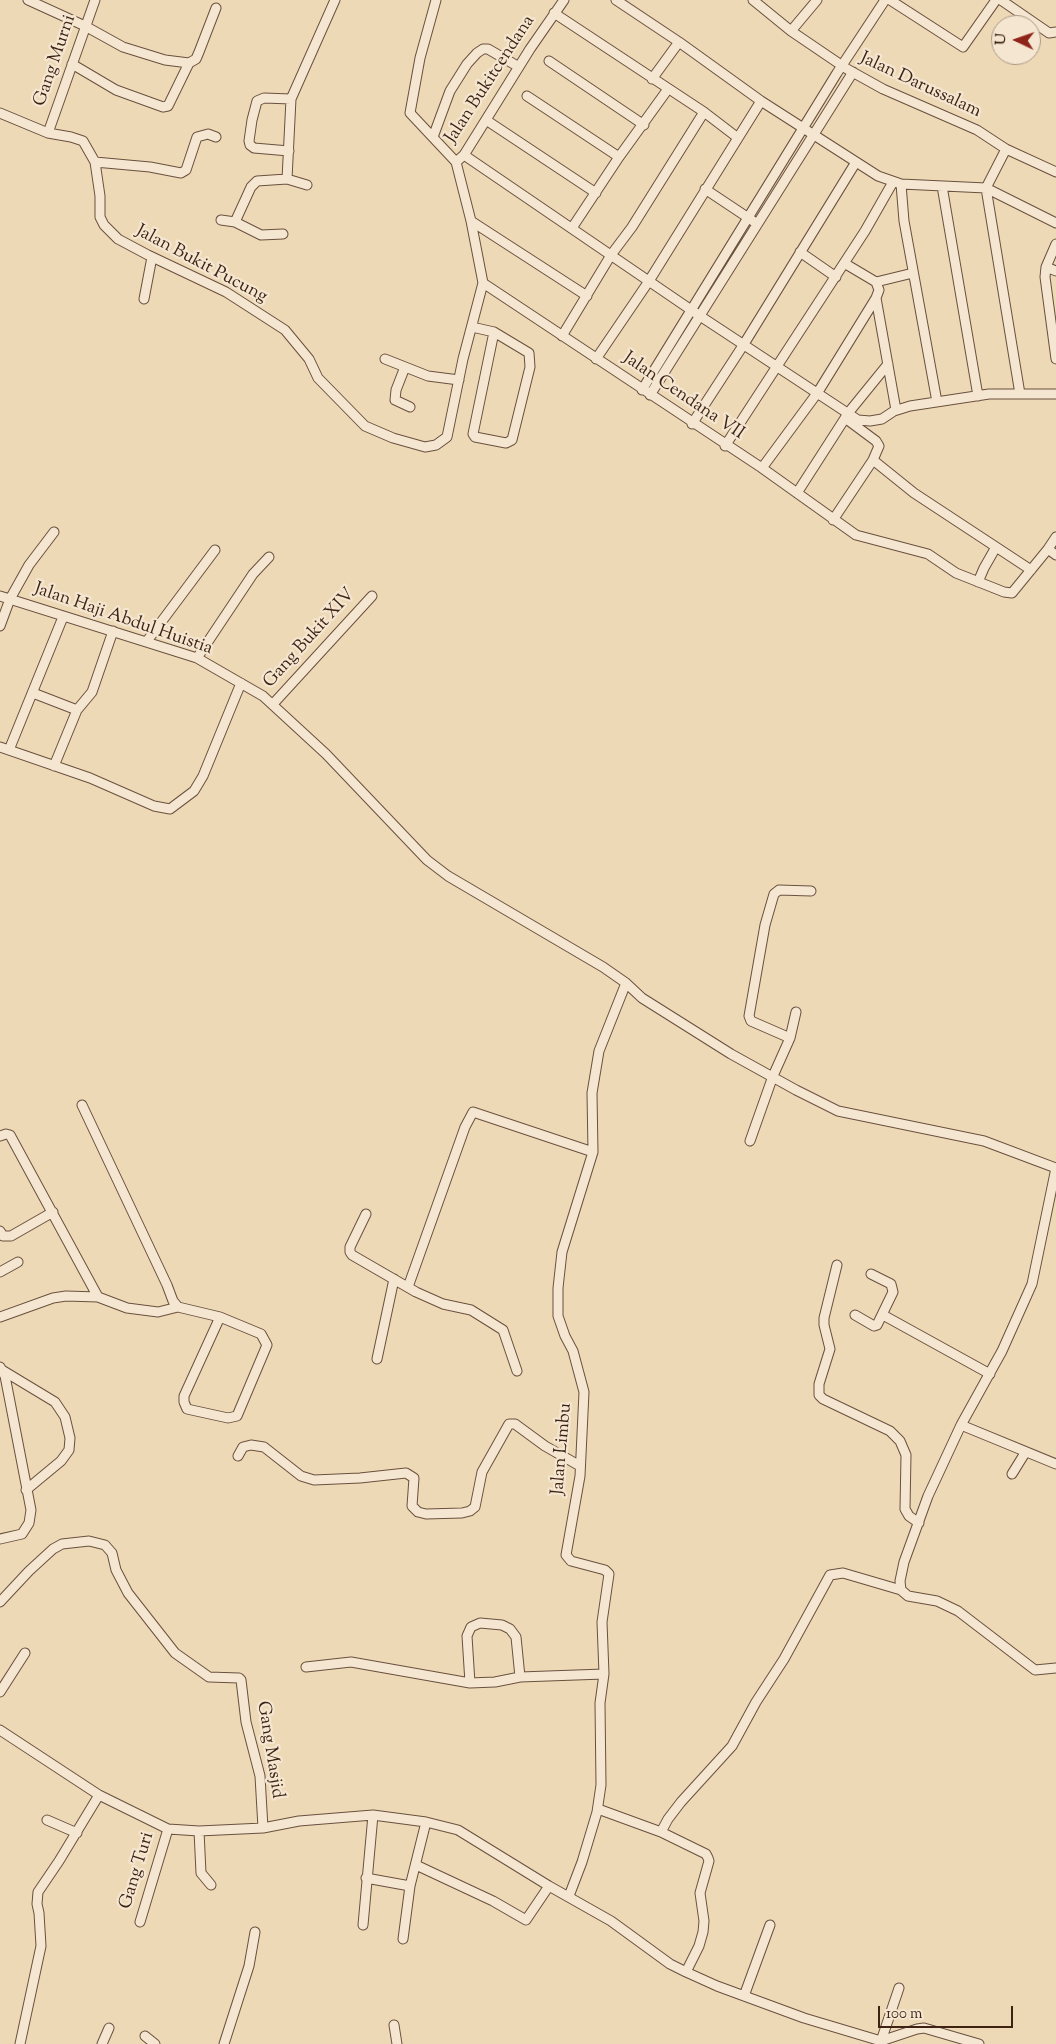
<!DOCTYPE html>
<html>
<head>
<meta charset="utf-8">
<style>
  body { margin:0 }
  #map { position:relative; width:1056px; height:2044px; overflow:hidden; background:#eed9b7; font-family:"Sorts Mill Goudy",serif }
  canvas { display:block }
  .north { position:absolute; left:991px; top:15px; width:50px; height:50px; box-sizing:border-box; background:#f4e6d0; border:1px solid #ab9885; border-radius:50%; rotate:273deg; font-size:14px; font-weight:700; line-height:20px; text-align:center; color:#3e2315 }
  .north::after { content:''; display:block; margin:auto; width:18px; height:22px; background:#8f2418; clip-path:polygon(50% 0,100% 100%,50% 72%,0 100%) }
  .scale { position:absolute; left:878px; top:2006px; width:135px; height:22px; box-sizing:border-box; border:2px solid #3e2315; border-top:0; padding-left:6px; font-size:15px; line-height:18px; white-space:nowrap; color:#3e2315; -webkit-text-stroke:4px #f4e6d0; paint-order:stroke }
</style>
</head>
<body>
<div id="map">
<canvas width="1056" height="2044"></canvas>
<div class="north">U</div>
<div class="scale">100 m</div>
</div>
<script>
const context = document.querySelector('canvas').getContext('2d');
context.lineJoin = 'round';
const toPath = rows => new Path2D(rows.map(r => 'M' + r).join(''));
function trace(path, color, width, dash) { context.strokeStyle = color; context.lineWidth = width; context.lineCap = dash ? 'butt' : 'round'; context.setLineDash(dash || []); context.stroke(path); }
function write(font, color, halo, rows, align = 'center') {
  context.font = font + ' "Sorts Mill Goudy",serif'; context.lineWidth = 4.5; context.setLineDash([]); context.textBaseline = 'middle'; context.strokeStyle = halo; context.fillStyle = color; for (const [text, x, y, turn = 0] of rows) {
    context.save(); context.translate(x, y); context.rotate((+turn || 0) * Math.PI / 180); context.textAlign = isNaN(turn) ? turn : align; if (halo) context.strokeText(text, 0, 0); context.fillText(text, 0, 0); context.restore();
  }
}
const street = toPath([
  [28,0,85,26,123,47,165,60,189,63,196,59,199,52,216,8],
  [436,0,420,58,410,113,456,162],
  [616,0,679,42,761,101,878,176,901,184,986,188,1006,149],
  [753,0,791,31,847,69,883,89,977,130,1006,149,1056,172],
  [890,0,963,47,996,0],
  [1001,0,1049,33,1056,32],
  [554,13,704,112,738,138],
  [791,31,817,0],
  [549,61,644,125],
  [72,64,116,90,163,107,168,106,189,63],
  [652,79,679,42],
  [527,96,619,157],
  [0,113,48,133,71,137,83,141,95,162,100,196,100,217,104,225,118,239,148,255,226,292,285,330,309,359,318,378,365,426,393,438,425,447,436,445,447,437,463,359,483,283,471,221,456,162,464,155,530,49,564,0],
  [486,120,596,193],
  [48,133,95,0],
  [433,137,450,91,467,64,477,53,483,49,488,49,519,67],
  [289,151,254,148,250,145,249,141,252,120,257,101,264,98,291,99],
  [464,155,700,316,858,420,870,421,882,419,894,411,910,406,989,394,1056,394],
  [95,162,150,167,181,173,186,170,197,137,208,134,216,137],
  [287,179,307,185],
  [901,184,904,221,937,402],
  [942,186,978,396],
  [986,188,1020,394],
  [986,188,1056,223],
  [705,189,753,221],
  [221,220,235,222],
  [471,221,587,296],
  [572,228,619,157,668,89],
  [283,234,261,235,235,222,251,187,257,181,287,179,291,99,335,0],
  [1056,244,1046,267,1056,271],
  [800,252,836,277],
  [1046,267,1045,277,1056,359],
  [876,282,913,273],
  [483,283,762,468,856,535,928,554,956,573,1004,592,1012,593,1048,549],
  [876,298,896,410],
  [144,299,152,257],
  [472,327,494,332,529,353,530,367,512,440,506,443,475,437,473,434,494,332],
  [562,336,611,255,632,227,704,112],
  [385,359,428,376,459,380],
  [596,359,649,281,761,101],
  [405,367,396,390,395,400,410,407],
  [642,390,837,73,885,0],
  [650,395,853,72],
  [692,424,744,344,856,162],
  [725,446,865,231,893,182],
  [873,460,914,493,1031,570],
  [762,468,818,392,876,298,879,290,876,282,844,263],
  [797,493,849,412,888,364],
  [833,520,873,460,879,446,876,441,845,418],
  [1056,537,1048,549,1056,555],
  [978,582,984,568,996,547],
  [0,596,197,658,263,696,326,754,427,860,448,876,603,967,626,983,642,998,731,1054,796,1090,838,1111,984,1141,1056,1168,1032,1284,1002,1351,961,1425,928,1496,904,1562,900,1581,901,1590,908,1596,937,1601,958,1611,1035,1670,1056,1668],
  [0,626,10,599,29,565,54,532],
  [147,641,215,550],
  [197,658,253,574,269,557],
  [33,693,77,710],
  [273,704,372,596],
  [0,747,90,778,154,806,170,809,194,791,203,776,241,683],
  [9,750,63,617],
  [54,766,77,710,92,692,113,631],
  [790,1038,796,1012],
  [0,1136,6,1134,10,1135,98,1297],
  [750,1141,773,1076,790,1038,751,1021,749,1016,765,925,774,894,779,890,811,891],
  [366,1214,350,1247,350,1252,352,1255,416,1292,443,1304,471,1310,503,1330,517,1371],
  [0,1231,3,1236,11,1236,53,1212],
  [837,1265,824,1318,824,1325,830,1349,819,1384,819,1395,823,1399,890,1431,900,1441,906,1455,905,1509,909,1516,919,1523],
  [0,1272,18,1262],
  [408,1287,465,1127,473,1112,593,1152],
  [178,1307,220,1317,261,1334,267,1345,237,1416,228,1418,187,1409,184,1402,184,1396,220,1317],
  [855,1315,874,1326,877,1325,893,1292,891,1284,871,1274],
  [883,1315,990,1374],
  [0,1317,53,1298,66,1296,98,1297,127,1308,158,1312,178,1307,173,1301,167,1285,82,1105],
  [377,1359,394,1279],
  [0,1367,5,1376,31,1510,29,1523,22,1534,0,1539],
  [2,1370,55,1402,65,1417,70,1438,69,1450,61,1461,26,1490],
  [961,1425,1056,1464],
  [238,1456,243,1447,251,1445,264,1447,301,1476,314,1480,360,1478,406,1473,414,1478,412,1506,418,1512,426,1514,462,1513,470,1511,475,1507,482,1472,509,1424,515,1424,545,1446,580,1466],
  [1012,1474,1025,1453],
  [0,1602,29,1571,53,1549,62,1544,89,1541,105,1545,112,1553,116,1570,128,1593,175,1653,209,1677,239,1678,241,1680,246,1722,260,1776,263,1828],
  [306,1667,351,1662,470,1683,495,1682,520,1677],
  [470,1683,467,1636,471,1627,480,1623,502,1625,510,1629,516,1637,520,1677,604,1674],
  [0,1692,25,1653],
  [0,1730,99,1795,168,1829,199,1831,263,1828,299,1821,373,1815,426,1822,458,1830,549,1886,611,1921,670,1964,686,1972,717,1986,804,2018,881,2041,881,2044],
  [598,1809,661,1832,706,1854,708,1858,709,1861,700,1893,704,1921,703,1932,699,1946,686,1972],
  [47,1820,77,1833],
  [199,1831,201,1873,211,1885],
  [661,1832,668,1819,681,1802,732,1746,756,1702,784,1659,830,1575,843,1573,901,1590],
  [416,1865,493,1901,526,1920,549,1886],
  [366,1878,410,1886],
  [569,1896,582,1862,597,1812,601,1785,600,1703,604,1674,602,1622,609,1574,605,1570,571,1561,566,1555,580,1476,584,1392,573,1351,565,1336,558,1316,558,1288,562,1252,593,1152,592,1093,599,1051,626,983],
  [140,1922,168,1829],
  [363,1925,373,1815],
  [403,1939,410,1886,426,1822],
  [744,1996,770,1925],
  [394,2025,397,2044],
  [145,2036,155,2044],
  [881,2041,917,2029,924,2028,979,2044],
  [881,2041,899,1988],
  [20,2044,41,1946,39,1913,37,1904,38,1892,59,1861,99,1795],
  [102,2044,109,2028],
  [224,2044,249,1966,255,1932]
]);
const streetNames = [
  ["Gang Murni",56,61,-71],
  ["Jalan Bukitcendana",491,80,-57],
  ["Jalan Darussalam",920,86,25],
  ["Jalan Bukit Pucung",201,265,28],
  ["Jalan Cendana VII",683,397,34],
  ["Jalan Haji Abdul Huistia",123,620,19],
  ["Gang Bukit XIV",310,639,-48],
  ["Jalan Limbu",563,1449,-85],
  ["Gang Masjid",269,1750,81],
  ["Gang Turi",138,1871,-73]
];
trace(street, '#6a503e', 11);
trace(street, '#f4e6d0', 9);
write('18px', '#3e2315', '#f4e6d0', streetNames);
</script>
</body>
</html>
